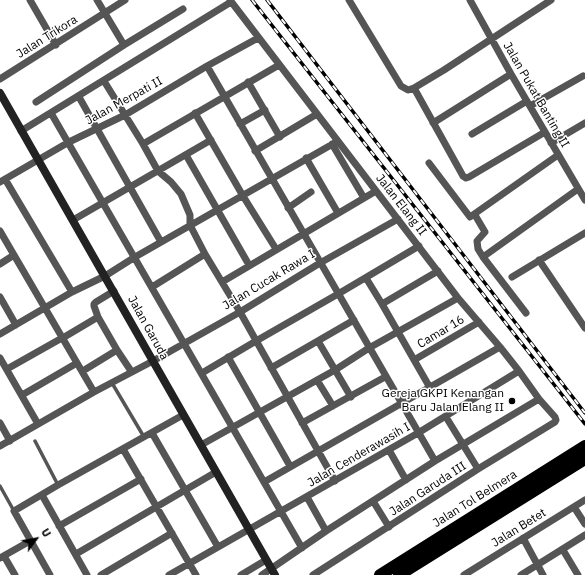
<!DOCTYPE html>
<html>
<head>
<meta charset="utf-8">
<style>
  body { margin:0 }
  #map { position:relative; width:585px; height:575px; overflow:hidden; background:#fff; font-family:"IBM Plex Sans",sans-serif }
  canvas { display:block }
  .north { position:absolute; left:16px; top:519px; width:40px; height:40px; -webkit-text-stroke:3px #fff; paint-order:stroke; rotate:58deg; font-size:11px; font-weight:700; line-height:16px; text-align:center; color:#000 }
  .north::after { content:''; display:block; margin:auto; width:14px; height:18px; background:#000; clip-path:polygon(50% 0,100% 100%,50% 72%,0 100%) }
</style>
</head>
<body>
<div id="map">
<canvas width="585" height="575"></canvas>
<div class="north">U</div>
</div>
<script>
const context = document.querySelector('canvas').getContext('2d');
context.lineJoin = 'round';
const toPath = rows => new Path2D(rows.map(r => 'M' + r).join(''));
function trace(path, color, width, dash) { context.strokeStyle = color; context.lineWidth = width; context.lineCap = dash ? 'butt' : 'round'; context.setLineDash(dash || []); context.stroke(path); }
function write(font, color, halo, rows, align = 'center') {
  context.font = font + ' "IBM Plex Sans",sans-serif'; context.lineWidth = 3; context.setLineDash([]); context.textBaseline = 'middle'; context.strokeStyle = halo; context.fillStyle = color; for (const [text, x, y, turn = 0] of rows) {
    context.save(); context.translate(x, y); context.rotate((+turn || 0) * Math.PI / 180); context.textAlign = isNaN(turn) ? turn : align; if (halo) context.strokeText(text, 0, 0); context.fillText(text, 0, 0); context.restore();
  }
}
const lane = toPath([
  [112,383,144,437],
  [35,441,58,485],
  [0,486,14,511]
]);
const street = toPath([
  [30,0,56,45],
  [97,0,124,45],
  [230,0,458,298,500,347,519,371,539,399,555,417,556,420,555,422,478,469,313,575],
  [349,0,401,86,408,90,414,88,444,70,551,0],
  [470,0,511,74,585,200],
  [207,66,435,461],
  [0,79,125,0],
  [104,81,143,144,158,171,171,182,181,194,190,215,190,225,205,254,240,312,335,481],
  [248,82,280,137],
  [414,88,463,176,466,178,469,177,545,132],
  [79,97,161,242],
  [36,102,124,45,183,9],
  [530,106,583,76],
  [51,113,302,548],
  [195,113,243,196,276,249],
  [433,123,511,74],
  [240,124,265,110],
  [21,131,231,2],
  [472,134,527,101],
  [551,143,585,123],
  [143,144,279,65],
  [332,144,364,198],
  [255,151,317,114],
  [186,155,249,265],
  [306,158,338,213],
  [429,163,470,217,558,155],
  [5,179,72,292],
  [0,182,69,142,125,115,207,66,258,38],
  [288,208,311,192],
  [475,215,485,232,477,241,478,249,483,257,526,313],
  [73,220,211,140],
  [0,231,94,392],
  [483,257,578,189],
  [539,260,585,328],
  [0,264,14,255],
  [512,277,585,233],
  [366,278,382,304],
  [222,282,376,191],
  [152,287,205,254],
  [114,291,96,302,94,304,94,306,98,317,117,350,131,371],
  [0,297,16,325],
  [0,334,72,292,105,276,135,257,338,141],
  [66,336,98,317],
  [318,341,351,397],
  [228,357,290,466],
  [0,358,38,424],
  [414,360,479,322],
  [271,368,354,320],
  [7,369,62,338],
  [86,369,117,350],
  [202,373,256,341,338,294,419,246],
  [317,380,333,406],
  [429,386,382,304,438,271],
  [22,395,77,363],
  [446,417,478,469],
  [0,423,10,441],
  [302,423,385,377],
  [152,433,218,547],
  [201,445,335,370,369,348,458,298],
  [0,446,94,392,153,361,240,312,320,263,398,219],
  [123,449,196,575],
  [389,450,406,480],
  [264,482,500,347],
  [42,495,87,575],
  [307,497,326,531],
  [373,501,389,527],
  [574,507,585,524],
  [59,526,141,479],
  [523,538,543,575],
  [563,550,578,575],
  [76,554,216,472],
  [4,556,15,575],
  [0,558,30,541],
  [50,575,14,511,58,485,183,415],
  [101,575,172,533],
  [169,575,418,433,519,371],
  [241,575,266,560],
  [262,575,326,531,435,461,539,399],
  [464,575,585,500],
  [521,575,585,535]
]);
const secondary = toPath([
  [0,93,275,575]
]);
const highway = toPath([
  [380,575,585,446],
  [399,575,585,459]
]);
const rail = toPath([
  [252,0,585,424],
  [267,0,585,413]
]);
const markers = [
  [512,401,4,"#000"]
];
const streetNames = [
  ["Jalan Trikora",47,37,-32],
  ["Jalan Pukat Banting II",536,95,60],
  ["Jalan Merpati II",124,101,-29],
  ["Jalan Elang II",401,205,52],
  ["Jalan Cucak Rawa I",269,280,-31],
  ["Jalan Garuda",148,328,61],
  ["Camar 16",441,332,-31],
  ["Jalan Cenderawasih I",359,455,-30],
  ["Jalan Garuda III",428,489,-33],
  ["Jalan Tol Belmera",475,499,-32],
  ["Jalan Betet",519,528,-32]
];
const poiNames = [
  ["Gereja GKPI Kenangan",504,394],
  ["Baru Jalan Elang II",504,408]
];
trace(lane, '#555', 3.5);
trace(street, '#555', 7);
trace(secondary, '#222', 8);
trace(highway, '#000', 12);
trace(rail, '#000', 3.5);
trace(rail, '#fff', 2, [6]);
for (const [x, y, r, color] of markers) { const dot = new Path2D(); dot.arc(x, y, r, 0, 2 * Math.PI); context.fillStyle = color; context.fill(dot); trace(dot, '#fff', 1.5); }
write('12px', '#000', '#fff', streetNames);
write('12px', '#000', '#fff', poiNames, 'right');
</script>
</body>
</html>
